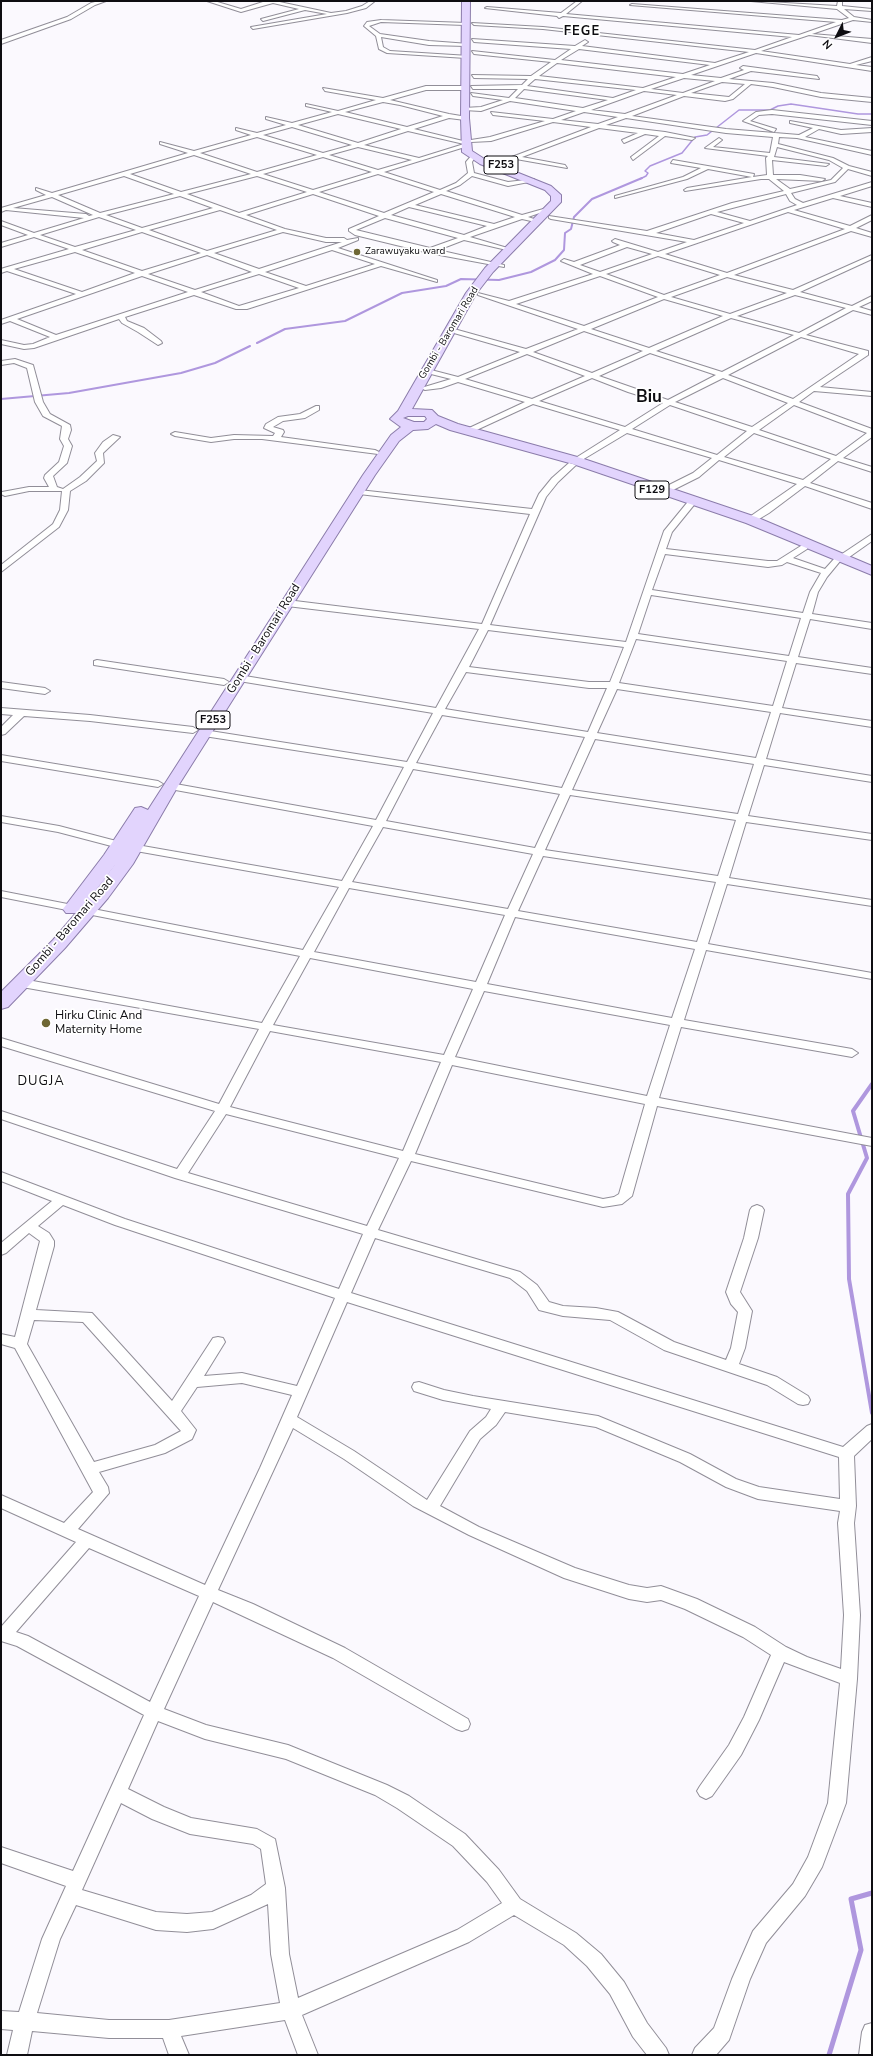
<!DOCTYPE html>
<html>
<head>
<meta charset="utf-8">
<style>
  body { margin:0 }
  #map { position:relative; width:873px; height:2056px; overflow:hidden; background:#fbf9fe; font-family:"Nunito Sans",sans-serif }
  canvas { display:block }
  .frame { position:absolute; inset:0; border:2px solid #0e0d11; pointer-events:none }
  .north { position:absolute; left:817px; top:16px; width:40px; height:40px; -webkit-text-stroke:3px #fff; paint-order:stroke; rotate:228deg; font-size:11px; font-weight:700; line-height:16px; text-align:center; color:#0e0d11 }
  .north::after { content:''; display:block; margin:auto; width:14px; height:18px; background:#0e0d11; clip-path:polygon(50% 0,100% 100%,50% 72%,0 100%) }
</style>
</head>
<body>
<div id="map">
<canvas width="873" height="2056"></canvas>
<div class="frame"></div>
<div class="north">N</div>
</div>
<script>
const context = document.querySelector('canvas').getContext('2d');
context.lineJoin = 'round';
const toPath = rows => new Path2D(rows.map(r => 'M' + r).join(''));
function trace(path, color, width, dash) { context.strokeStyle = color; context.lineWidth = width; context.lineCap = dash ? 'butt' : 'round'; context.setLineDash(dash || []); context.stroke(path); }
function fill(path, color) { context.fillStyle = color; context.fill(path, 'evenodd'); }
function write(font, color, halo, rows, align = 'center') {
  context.font = font + ' "Nunito Sans",sans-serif'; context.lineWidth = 3.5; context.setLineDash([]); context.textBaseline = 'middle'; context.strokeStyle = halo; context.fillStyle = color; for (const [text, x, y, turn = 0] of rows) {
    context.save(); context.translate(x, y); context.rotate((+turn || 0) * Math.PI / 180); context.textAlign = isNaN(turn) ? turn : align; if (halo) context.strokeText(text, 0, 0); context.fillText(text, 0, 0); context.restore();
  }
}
const streamFar3 = toPath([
  [640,179,646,176,648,173,645,171,650,166,682,153,695,137,707,135,739,110,770,110,778,106,791,104,858,114,872,114]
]);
const streamFar2 = toPath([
  [257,343,285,329,345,321,402,293,446,286,461,279,499,280,531,272,555,260,564,250,565,233,571,229,574,217,592,199,642,178],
  [1,399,69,393,181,373,215,363,250,346]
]);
const streamFar1 = toPath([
  [872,1084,853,1111,867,1158,848,1194,849,1279,872,1413]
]);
const stream = toPath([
  [829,2055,861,1950,851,1899,872,1893]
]);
const minor = toPath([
  [99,1,106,1,95,5,71,19,1,44,1,40,67,17,91,3,99,1],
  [207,1,214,1,241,9,266,1,275,1,331,13,346,11,362,6,370,1,375,1,366,8,347,13,253,29,251,27,327,14,305,10,263,21,261,19,299,9,273,3,241,12,207,1],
  [577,1,582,1,566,14,799,35,836,22,630,5,632,4,842,20,849,18,837,9,751,1,837,6,838,1,842,1,842,6,872,9,872,11,844,9,854,17,872,20,872,22,853,20,812,34,872,39,872,43,809,35,761,51,850,64,872,57,872,61,856,65,872,67,872,71,756,53,691,75,721,78,744,70,740,68,743,66,817,76,819,79,751,71,729,79,773,83,821,93,872,98,872,102,821,97,773,87,751,84,733,99,725,101,684,96,632,116,726,129,799,135,813,128,790,123,790,121,841,130,872,128,872,132,841,134,819,129,805,137,872,151,872,155,797,138,779,137,778,144,833,158,849,166,872,172,872,176,848,169,835,182,791,193,795,199,803,203,872,182,872,186,840,196,872,203,872,207,833,198,794,210,850,226,872,215,872,220,856,228,872,233,872,237,851,231,734,275,793,290,872,255,872,259,800,292,852,306,872,296,872,301,859,307,872,311,872,315,853,310,806,335,868,351,868,355,820,387,872,392,872,396,814,391,799,402,872,429,872,437,843,458,872,467,872,472,838,461,810,483,872,503,872,509,805,486,769,513,754,522,748,522,748,518,797,484,719,460,699,477,669,492,663,492,663,488,693,473,712,458,627,433,577,463,574,463,574,459,620,430,533,404,470,433,467,433,467,429,525,402,458,382,441,388,425,390,421,388,451,379,431,374,431,370,458,377,520,352,454,333,454,329,526,349,578,329,478,295,478,293,509,301,593,274,561,261,564,259,574,262,620,245,613,242,612,241,615,239,658,252,687,242,551,219,549,218,549,216,647,231,732,203,784,191,769,179,761,179,685,191,684,190,687,188,752,177,708,169,687,179,615,198,615,196,683,177,701,168,671,163,673,160,754,174,753,177,767,175,766,158,768,156,705,148,719,138,722,140,713,147,770,153,773,137,726,133,626,118,606,125,665,132,695,138,692,140,665,136,633,160,631,157,659,136,645,134,624,143,622,140,638,133,599,128,522,157,565,165,567,168,516,159,496,165,496,163,591,127,553,122,491,141,471,142,471,140,490,137,545,121,493,115,491,112,553,119,576,111,510,101,481,111,464,110,464,108,481,107,503,100,473,96,471,93,509,98,518,89,473,89,471,86,522,85,528,79,474,78,472,75,531,76,551,62,474,54,472,51,555,60,571,49,474,42,472,39,575,46,585,40,588,42,582,46,715,63,749,52,543,29,474,25,472,23,543,27,755,50,792,37,563,16,559,18,557,16,485,8,487,7,561,13,577,1],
  [579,49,710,65,683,74,561,60,579,49],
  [557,63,676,77,643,88,539,76,557,63],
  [684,78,715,81,683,93,651,89,684,78],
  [535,79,636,90,613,98,527,86,535,79],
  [722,82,745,84,729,97,691,93,722,82],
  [524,89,608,100,583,108,515,98,524,89],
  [644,91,677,95,625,114,591,110,644,91],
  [584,112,618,117,598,124,561,120,584,112],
  [777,147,829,160,843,168,831,180,790,189,776,179,822,181,825,179,800,175,773,175,772,160,826,166,829,164,774,157,777,147],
  [786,194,790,201,797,205,750,221,717,212,786,194],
  [788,212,845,229,727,273,665,254,788,212],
  [711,214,744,223,694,240,656,233,711,214],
  [627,247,652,254,600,272,580,265,627,247],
  [658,256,720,275,664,295,606,274,658,256],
  [600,276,658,297,584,326,516,304,600,276],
  [727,277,787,293,730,314,671,297,727,277],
  [795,295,846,308,799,333,737,316,795,295],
  [664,299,723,316,649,348,591,329,664,299],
  [731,318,794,335,722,372,656,351,731,318],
  [584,331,643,351,592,373,533,352,584,331],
  [801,337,859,354,793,399,728,375,801,337],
  [650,353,716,375,668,400,599,376,650,353],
  [527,354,585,376,532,399,465,379,527,354],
  [592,378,628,392,663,403,625,427,539,401,592,378],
  [723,378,788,403,752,427,675,402,723,378],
  [670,405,747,431,717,455,632,429,670,405],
  [794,405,867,433,836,456,759,430,794,405],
  [754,433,831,459,803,480,724,457,754,433],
  [381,20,467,23,465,25,381,22,369,26,380,34,429,41,469,44,466,46,429,45,381,37,383,47,390,51,469,56,466,58,387,53,379,49,376,36,364,26,367,22,381,20],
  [426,86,466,86,469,88,466,90,426,90,390,100,449,114,467,117,465,120,449,118,414,129,467,142,466,144,468,146,384,172,440,190,456,183,468,173,466,162,472,155,475,157,472,162,474,173,508,182,534,179,534,181,508,186,472,176,460,185,446,191,522,215,554,206,554,208,528,217,540,221,540,223,522,219,470,237,511,249,511,251,464,240,438,250,504,265,504,267,429,253,355,235,349,231,349,229,379,216,313,194,246,215,285,229,326,238,344,238,347,240,358,238,358,240,338,248,437,280,437,282,381,266,247,309,236,309,194,295,125,317,127,321,144,328,161,341,162,343,158,345,138,332,122,323,119,319,34,348,24,349,1,344,1,340,24,345,33,344,50,337,10,321,1,324,1,320,76,294,7,271,1,273,1,269,4,268,69,249,34,237,1,247,1,243,28,235,1,225,1,221,34,233,84,218,6,210,1,212,1,208,46,195,36,190,36,188,52,193,188,153,160,144,160,142,194,151,251,135,236,130,236,128,257,133,286,125,266,119,266,117,292,123,332,112,306,106,306,104,338,111,376,100,325,91,323,88,383,98,426,86],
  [383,102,400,105,443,116,407,127,345,112,383,102],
  [338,114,401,129,358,143,298,125,338,114],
  [292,127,352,145,323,153,263,135,292,127],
  [408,131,464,144,419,158,364,145,408,131],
  [257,137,317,155,257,172,200,153,257,137],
  [358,147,412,160,378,170,329,155,358,147],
  [194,155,251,174,181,192,130,174,194,155],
  [323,157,372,172,313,190,263,174,323,157],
  [378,174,434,192,384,213,319,192,378,174],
  [124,176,174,194,100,213,58,195,124,176],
  [257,176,307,192,239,213,187,194,257,176],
  [441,194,515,217,494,224,415,205,441,194],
  [180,196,213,208,142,228,106,215,180,196],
  [52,197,93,215,89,216,86,214,13,208,52,197],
  [409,207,487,226,464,235,391,215,409,207],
  [220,210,277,230,207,251,149,230,220,210],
  [99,217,136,230,75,247,40,235,99,217],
  [385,218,458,238,430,248,356,230,385,218],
  [142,232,201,253,142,271,82,250,142,232],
  [283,232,326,242,342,242,259,269,214,253,283,232],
  [332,250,375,264,306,286,265,272,332,250],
  [75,252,135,273,82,292,14,269,75,252],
  [207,255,252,272,195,290,148,274,207,255],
  [259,274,299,288,239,306,201,292,259,274],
  [142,276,188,292,56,335,17,319,142,276],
  [772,110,872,121,872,125,772,114,759,115,750,121,776,129,774,132,743,121,756,112,772,110],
  [15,359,33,365,43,402,50,414,70,425,71,430,68,439,72,446,67,463,53,476,57,487,63,489,80,477,97,461,95,453,103,442,113,435,120,437,103,453,104,463,86,481,70,491,68,510,59,527,1,572,1,565,53,524,60,510,62,491,29,491,5,496,1,494,2,492,29,487,49,487,44,478,45,475,59,462,64,446,60,439,62,426,43,416,35,402,27,368,14,363,1,365,1,361,15,359],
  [316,406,319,406,319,410,305,418,283,421,273,427,283,430,284,432,281,437,375,450,379,452,378,454,262,439,234,439,211,442,175,436,171,434,175,432,211,438,234,435,273,436,275,433,264,428,266,424,278,417,300,414,316,406],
  [569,463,576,465,558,482,546,497,490,625,626,642,664,531,691,498,694,498,698,500,672,532,666,549,768,561,777,561,804,544,808,547,807,549,793,558,825,569,834,559,838,559,839,556,872,534,872,541,845,560,841,560,827,577,818,592,812,614,872,623,872,629,810,619,798,657,872,668,872,674,796,663,782,708,872,721,872,727,780,713,766,759,872,776,872,782,764,765,748,816,872,834,872,840,746,822,729,878,872,900,872,906,727,884,708,944,872,973,872,979,706,950,684,1020,852,1049,858,1053,852,1057,681,1027,659,1098,872,1138,872,1146,657,1106,632,1196,622,1204,603,1207,411,1161,378,1230,520,1272,537,1285,549,1302,563,1306,596,1308,618,1312,674,1342,726,1360,731,1348,738,1312,731,1304,726,1292,744,1238,750,1210,752,1207,757,1205,762,1207,764,1210,758,1238,740,1292,752,1311,745,1348,739,1364,777,1377,808,1396,810,1400,808,1404,803,1405,798,1404,767,1385,664,1350,610,1320,563,1316,539,1310,527,1291,510,1278,375,1238,351,1293,843,1447,867,1426,872,1424,872,1439,854,1456,856,1506,854,1523,860,1615,857,1679,846,1803,822,1867,805,1896,766,1943,750,1979,729,2040,716,2055,692,2055,695,2048,714,2028,732,1979,753,1931,793,1884,808,1857,828,1803,840,1683,784,1662,759,1720,741,1755,712,1796,706,1799,700,1796,697,1791,700,1786,729,1745,744,1717,771,1655,743,1637,685,1609,661,1600,647,1602,629,1599,564,1578,469,1535,413,1506,344,1459,293,1428,218,1590,253,1604,345,1648,468,1719,470,1724,468,1729,462,1731,456,1729,333,1658,213,1602,164,1709,206,1725,288,1745,387,1785,409,1796,465,1834,499,1870,520,1899,576,1933,601,1954,624,1982,647,2023,666,2048,669,2055,647,2055,633,2037,610,1994,587,1966,564,1945,514,1915,469,1942,302,2015,318,2055,298,2055,285,2020,181,2036,189,2055,169,2055,163,2038,109,2038,32,2031,27,2055,7,2055,13,2030,1,2029,1,2011,19,2012,42,1939,66,1886,1,1863,1,1847,73,1871,144,1715,17,1646,1,1641,1,1627,76,1542,1,1508,1,1495,64,1523,93,1492,15,1348,1,1344,1,1334,15,1337,40,1241,29,1233,6,1253,1,1255,1,1243,52,1201,1,1181,1,1172,125,1219,339,1289,363,1234,175,1178,1,1119,1,1111,177,1169,215,1111,1,1046,1,1038,219,1104,259,1029,22,987,16,983,22,979,262,1023,300,956,1,897,1,891,303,950,339,887,119,848,58,832,1,822,1,816,59,826,120,842,342,881,373,826,170,789,165,786,170,783,376,820,404,767,204,736,199,733,204,730,407,762,433,713,239,681,234,678,239,675,436,708,479,629,287,606,282,603,287,600,482,624,530,514,359,494,355,492,359,490,532,509,539,494,552,478,569,463],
  [665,554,768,567,782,565,787,562,821,573,810,592,803,613,652,590,665,554],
  [651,595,801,618,789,656,638,634,651,595],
  [488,630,624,647,610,682,589,682,469,667,488,630],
  [636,639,787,661,773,706,619,683,636,639],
  [466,672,589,688,607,688,588,732,445,709,466,672],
  [617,689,771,712,756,758,597,733,617,689],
  [442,715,486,722,585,737,562,788,416,763,442,715],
  [595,739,754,764,738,814,572,790,595,739],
  [413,769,560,794,535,848,386,821,413,769],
  [570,795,736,820,718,876,545,850,570,795],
  [383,827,533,854,508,909,352,882,383,827],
  [543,856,716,882,697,942,518,911,543,856],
  [349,888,505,915,476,982,314,952,349,888],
  [515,917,695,949,672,1018,487,984,515,917],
  [310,958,473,989,444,1055,273,1025,310,958],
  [484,991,670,1025,647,1096,455,1057,484,991],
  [270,1031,441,1062,403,1151,230,1107,270,1031],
  [452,1065,645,1104,619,1194,614,1197,603,1199,415,1154,452,1065],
  [226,1114,399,1158,367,1226,188,1173,226,1114],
  [63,1205,115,1225,335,1298,297,1386,242,1373,204,1376,225,1342,223,1338,218,1337,213,1338,172,1401,92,1313,36,1310,54,1246,54,1241,49,1233,38,1226,63,1205],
  [347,1302,839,1457,840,1499,759,1487,736,1479,690,1454,598,1416,473,1396,444,1390,419,1382,414,1383,412,1387,414,1391,443,1400,491,1409,486,1417,470,1431,427,1500,354,1451,297,1417,347,1302],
  [34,1320,83,1322,181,1431,155,1445,94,1462,27,1344,34,1320],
  [242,1383,292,1395,260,1468,205,1585,78,1529,109,1493,108,1487,99,1472,165,1453,192,1439,196,1430,181,1411,197,1387,242,1383],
  [505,1412,596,1427,680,1462,726,1487,758,1499,840,1511,838,1523,844,1615,841,1669,807,1657,786,1647,755,1627,697,1599,661,1586,647,1588,629,1585,575,1568,479,1527,440,1506,480,1439,496,1425,505,1412],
  [89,1548,199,1596,150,1702,28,1636,16,1632,89,1548],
  [158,1721,205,1739,286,1759,375,1795,397,1808,453,1846,487,1882,502,1903,457,1930,298,1998,289,1954,285,1888,275,1839,257,1829,191,1818,164,1807,128,1789,158,1721],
  [121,1803,152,1819,190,1834,253,1844,261,1849,266,1884,251,1895,212,1912,187,1914,156,1912,82,1890,121,1803],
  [268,1904,271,1954,280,2003,169,2020,109,2020,37,2013,60,1939,76,1905,156,1930,187,1932,213,1929,268,1904],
  [97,660,224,679,229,682,224,685,94,665,94,661,97,660],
  [1,682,45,688,50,691,45,694,1,688,1,682],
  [1,708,90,715,193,727,198,730,193,733,90,721,24,716,5,734,1,735,1,727,13,715,1,714,1,708],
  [1,755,158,781,163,784,158,787,1,761,1,755],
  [872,2023,872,2055,859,2055,862,2032,865,2025,872,2023]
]);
const primary = toPath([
  [462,1,470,1,469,118,472,151,486,160,551,186,561,195,561,202,493,272,476,294,412,409,432,410,438,416,458,424,581,458,756,517,872,566,872,575,746,523,573,464,450,430,436,424,428,429,413,430,399,441,375,475,178,786,133,864,108,898,65,948,8,1007,1,1009,1,992,53,940,76,913,66,913,63,909,104,855,135,808,141,807,148,810,363,475,391,435,401,427,390,419,398,411,466,293,485,268,551,201,551,196,545,190,480,164,462,152,461,118,462,1],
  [408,416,425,416,427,419,424,422,414,422,403,418,408,416],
  [117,862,96,890,92,895,117,862]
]);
const markers = [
  [357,252,4,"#6e6734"],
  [46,1023,5,"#6e6734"]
];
const farPoinames = [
  ["Zarawuyaku ward",365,252]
];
const farStreetnames = [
  ["Gombi - Baromari Road",449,333,-59]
];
const shields = [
  [501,165,34],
  [652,490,34],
  [213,720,34]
];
const shieldNames = [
  ["F253",501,165],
  ["F129",652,490],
  ["F253",213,720]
];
const streetNames = [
  ["Gombi - Baromari Road",264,639,-58],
  ["Gombi - Baromari Road",70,927,-49]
];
const poiNames = [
  ["Hirku Clinic And",55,1016],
  ["Maternity Home",55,1030]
];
const farDistrictnames = [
  ["FEGE",582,32]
];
const neighbourhoodNames = [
  ["DUGJA",41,1082]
];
const farTownnames = [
  ["Biu",649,398]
];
trace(streamFar3, '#af97de', 1.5);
trace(streamFar2, '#af97de', 2);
trace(streamFar1, '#af97de', 4);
trace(stream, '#af97de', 5);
trace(minor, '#918e98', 2);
trace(primary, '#8b7caa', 2);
fill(minor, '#fff');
fill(primary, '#e2d4fd');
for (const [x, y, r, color] of markers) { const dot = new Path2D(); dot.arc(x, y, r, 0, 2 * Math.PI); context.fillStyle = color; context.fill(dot); trace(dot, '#fff', 1.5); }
write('10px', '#0e0d11', '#fff', farPoinames, 'left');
write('10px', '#0e0d11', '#fff', farStreetnames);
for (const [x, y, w] of shields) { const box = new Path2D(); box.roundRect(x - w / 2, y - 9, w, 18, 3); context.fillStyle = '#fff'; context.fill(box); trace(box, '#0e0d11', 1); }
write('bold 11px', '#0e0d11', null, shieldNames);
write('12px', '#0e0d11', '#fff', streetNames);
write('12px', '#0e0d11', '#fff', poiNames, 'left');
context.letterSpacing = '1px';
write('bold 13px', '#0e0d11', '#fff', farDistrictnames);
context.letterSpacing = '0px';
context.letterSpacing = '1px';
write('13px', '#0e0d11', '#fff', neighbourhoodNames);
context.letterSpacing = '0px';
write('bold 17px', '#0e0d11', '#fff', farTownnames);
</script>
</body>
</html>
